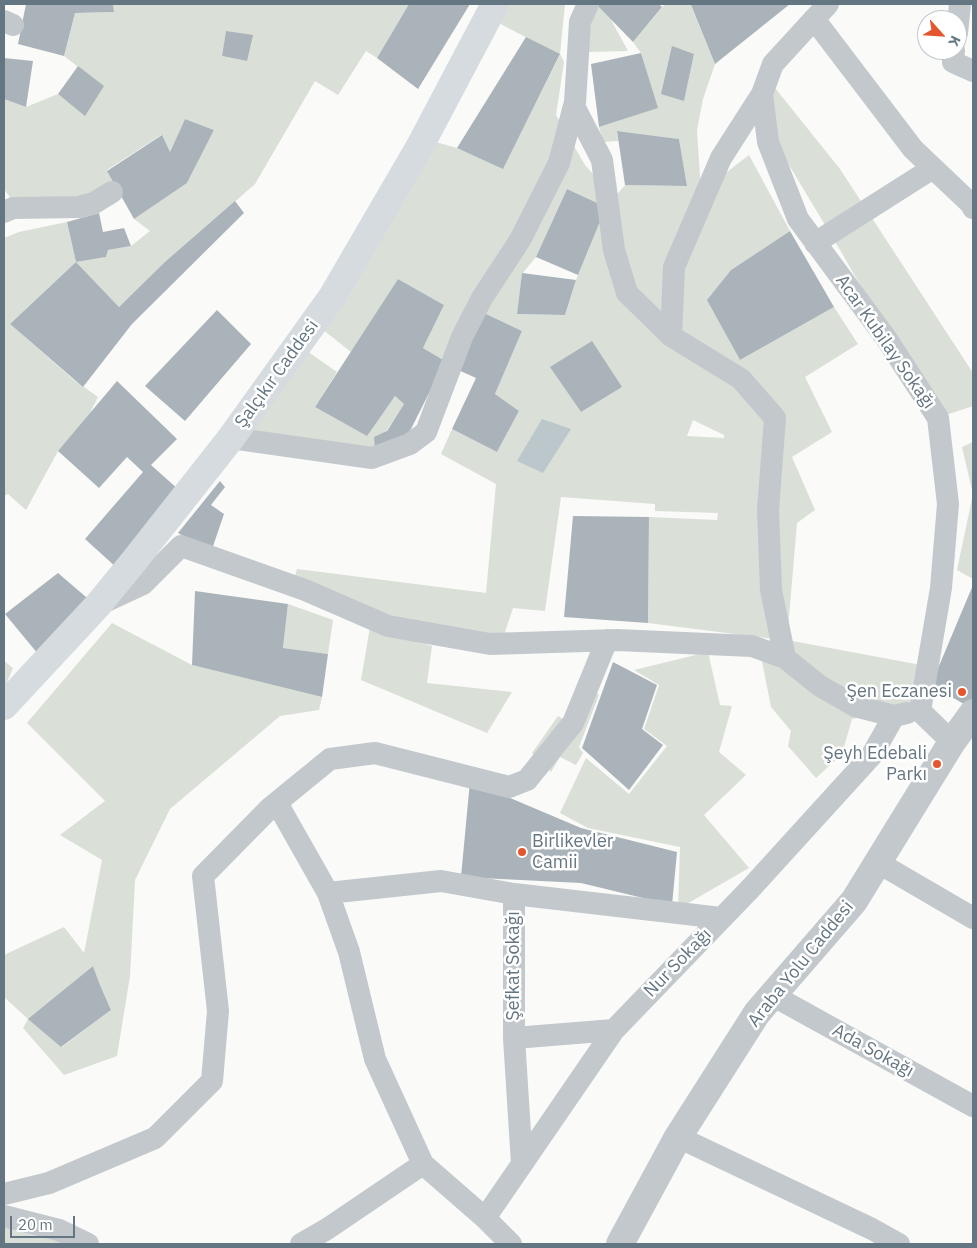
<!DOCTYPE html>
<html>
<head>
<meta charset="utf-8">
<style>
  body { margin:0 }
  #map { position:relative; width:977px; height:1248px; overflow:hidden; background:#fafaf8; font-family:"IBM Plex Sans",sans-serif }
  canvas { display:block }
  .frame { position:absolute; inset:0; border:5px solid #657683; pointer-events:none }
  .north { position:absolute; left:917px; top:10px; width:50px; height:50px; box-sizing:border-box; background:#fff; border:1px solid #c1c8cd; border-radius:50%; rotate:116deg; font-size:14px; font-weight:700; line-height:20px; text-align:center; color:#657683 }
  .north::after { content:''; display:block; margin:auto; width:18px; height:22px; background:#e4572e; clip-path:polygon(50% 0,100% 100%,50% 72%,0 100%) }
  .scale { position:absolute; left:10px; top:1216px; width:65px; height:22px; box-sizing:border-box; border:2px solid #657683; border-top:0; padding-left:6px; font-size:15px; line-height:18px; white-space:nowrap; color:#657683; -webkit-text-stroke:4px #fff; paint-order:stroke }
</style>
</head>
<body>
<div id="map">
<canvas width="977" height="1248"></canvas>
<div class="frame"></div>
<div class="north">K</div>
<div class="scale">20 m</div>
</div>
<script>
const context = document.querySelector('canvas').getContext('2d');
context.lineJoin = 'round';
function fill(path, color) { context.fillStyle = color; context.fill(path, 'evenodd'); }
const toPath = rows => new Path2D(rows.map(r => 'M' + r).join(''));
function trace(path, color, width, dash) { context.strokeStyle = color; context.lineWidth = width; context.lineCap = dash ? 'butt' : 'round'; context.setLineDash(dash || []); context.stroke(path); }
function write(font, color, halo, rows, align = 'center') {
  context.font = font + ' "IBM Plex Sans",sans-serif'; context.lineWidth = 5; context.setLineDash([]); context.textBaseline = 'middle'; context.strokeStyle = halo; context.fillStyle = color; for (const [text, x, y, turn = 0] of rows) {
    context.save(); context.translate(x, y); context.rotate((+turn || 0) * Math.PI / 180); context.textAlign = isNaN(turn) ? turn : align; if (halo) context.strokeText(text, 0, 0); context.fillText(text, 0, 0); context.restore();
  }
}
const green = toPath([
  [113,4,409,4,377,58,366,51,338,95,315,81,255,184,166,262,119,307,76,262,10,324,74,380,98,397,87,419,58,451,26,510,8,494,4,496,4,238,19,232,67,222,76,262,106,257,108,250,131,246,150,231,134,219,187,183,214,130,185,119,170,152,161,135,107,170,116,186,87,201,15,204,4,189,4,99,26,107,58,94,85,115,103,86,64,56,75,13,114,12],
  [226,32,247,61,222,56],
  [495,4,565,4,560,54,564,62,556,115,585,165,614,198,625,185,687,186,679,139,617,131,618,141,603,142,599,127,657,108,641,53,633,42,665,4,693,4,691,6,715,64,703,99,697,130,701,192,749,155,790,231,731,270,708,300,740,360,834,307,858,344,805,377,832,432,792,457,815,510,797,523,787,640,921,665,921,694,902,709,852,719,842,754,816,778,788,746,791,731,771,707,758,641,782,640,648,623,649,517,717,520,718,513,655,511,655,504,561,497,545,611,513,608,503,638,430,630,291,591,297,569,486,593,496,484,441,454,452,429,497,452,519,411,495,394,522,331,484,313,445,361,423,348,444,305,398,279,351,352,322,329,432,141,457,148,503,168,560,55,489,18],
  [672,47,694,54,684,100],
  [567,189,606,207,576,280,565,315,517,314,522,274,536,257],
  [551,367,621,387,581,412],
  [693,420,724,435,724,438,687,436],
  [596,4,610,18,628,51,584,52],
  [763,73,840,169,973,373,973,406,937,418,840,250,750,100],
  [307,351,337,372,315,407,366,435,395,396,404,404,375,448,246,430],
  [973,442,973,579,957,570,973,494,962,447],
  [288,604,333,620,328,654,283,648],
  [112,623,192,665,322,697,319,710,280,716,170,809,135,880,130,976,117,1056,64,1075,23,1028,28,1019,4,997,4,955,64,927,84,953,102,860,60,835,105,801,27,723],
  [93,966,100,985,111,1010,62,1047,29,1019],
  [370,627,432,646,427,683,512,692,487,733,361,680],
  [708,652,720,705,732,706,719,752,746,775,704,815,749,868,678,909,680,847,588,828,560,813,586,758,629,794,667,746,644,729,659,685,634,670],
  [4,661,13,668,4,689],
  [594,690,599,695,579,747,583,753,576,765,560,757,551,772,532,753,558,716,572,724],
  [41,1222,94,1244,4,1244,4,1228]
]);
const water = toPath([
  [542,419,571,429,543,473,517,461]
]);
const building = toPath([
  [26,4,113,4,114,12,75,13,64,56,18,44],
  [409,4,470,4,418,89,377,58],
  [596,4,659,4,662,7,633,42],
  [693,4,790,4,715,64,691,5],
  [226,31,253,35,247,61,222,56],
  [526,37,560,54,503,169,457,148],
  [672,46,694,54,684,101,661,94],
  [641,53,658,108,599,127,591,64],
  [4,58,33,61,26,107,4,99],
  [78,66,104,86,85,116,58,94],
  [185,119,214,130,187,183,134,219,107,171,162,135,170,152],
  [617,131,679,139,687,186,625,185],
  [567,189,606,207,578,275,536,257],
  [235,201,244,213,132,324,83,387,10,324,76,262,119,307,165,262],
  [99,213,103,232,124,228,131,246,108,250,106,257,76,262,67,222],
  [790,231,834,307,740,360,707,300,731,270],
  [522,273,576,280,565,315,517,314],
  [398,279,444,305,423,348,445,361,411,429,401,442,375,448,374,437,387,431,404,404,395,396,367,436,315,407],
  [217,310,251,344,185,421,145,386],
  [484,313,522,331,495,394,519,411,497,452,452,429,476,378,456,369],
  [592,341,622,387,581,412,550,367],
  [117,381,177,439,151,465,179,490,117,568,85,539,143,472,127,457,99,488,58,451],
  [220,481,225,487,211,505,224,514,211,552,178,533],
  [573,516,649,517,648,623,564,617],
  [58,573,93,603,43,660,5,614],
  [973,585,973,698,969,707,931,685],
  [195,591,288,604,283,648,328,654,322,697,192,665],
  [613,662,657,685,642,729,663,745,629,790,582,748],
  [470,781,581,828,677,852,672,905,581,883,461,877],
  [93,966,100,985,111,1010,61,1047,28,1019]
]);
const minor = toPath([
  [814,19,913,149,971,204,973,208],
  [4,21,13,25],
  [957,33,960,4],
  [954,50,953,62,973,71],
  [762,94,768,142,798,219,886,338,938,418,948,504,941,588,920,711,952,742],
  [574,106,602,160,614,250,627,293,671,336],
  [4,212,13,208,79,207,94,203,112,192],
  [815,243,933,168],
  [231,438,372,458,410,444,426,432,462,337,482,298,520,240,559,163,575,102,580,22,588,4],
  [100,604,143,584,181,546,305,590,388,626,490,644,617,640,752,646,785,658,820,686,855,706,894,716],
  [785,658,771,590,768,510,775,418,741,379,671,336,674,267,721,158,762,94,773,64,828,4],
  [277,803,328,893],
  [877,862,973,918],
  [514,894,514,1038],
  [772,995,973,1106],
  [678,1137,872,1229,899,1244],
  [522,1164,514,1038,614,1030],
  [4,1194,49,1183,155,1138,212,1081,218,1011,203,876,270,808,330,759,375,753,509,787,527,780,573,723,607,640],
  [4,1216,59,1230,88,1244],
  [485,1218,423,1164,375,1059,349,952,328,893,441,881,514,894,721,918],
  [301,1244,327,1229,423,1164],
  [511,1244,485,1218,614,1030,750,889,872,755,894,716,907,713]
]);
const tertiary = toPath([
  [620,1244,678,1137,757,1013,854,901,952,742,973,713]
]);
const secondary = toPath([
  [4,706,98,605,134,561,231,438,332,297,420,146,495,4]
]);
const markers = [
  [962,692,5,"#e4572e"],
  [937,764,5,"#e4572e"],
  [522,852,5,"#e4572e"]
];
const streetNames = [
  ["Acar Kubilay Sokağı",885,342,55],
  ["Şalçıkır Caddesi",277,374,-54],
  ["Nur Sokağı",678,963,-46],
  ["Araba Yolu Caddesi",801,964,-51],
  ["Şefkat Sokağı",514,966,-90],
  ["Ada Sokağı",873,1051,29]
];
const poiNames = [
  ["Şen Eczanesi",952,692],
  ["Şeyh Edebali",927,754],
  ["Parkı",927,775],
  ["Birlikevler",532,842,"left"],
  ["Camii",532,863,"left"]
];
fill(green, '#dadfd7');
fill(water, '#bbc7cb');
fill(building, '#aab3b9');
trace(minor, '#c3c8cc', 22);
trace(tertiary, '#c3c8cc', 28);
trace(secondary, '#d6dbdf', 28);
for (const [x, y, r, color] of markers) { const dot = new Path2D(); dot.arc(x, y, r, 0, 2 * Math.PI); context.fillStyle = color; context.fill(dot); trace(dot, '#fff', 2); }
write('18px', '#657683', '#fff', streetNames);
write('18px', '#657683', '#fff', poiNames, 'right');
</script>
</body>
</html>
